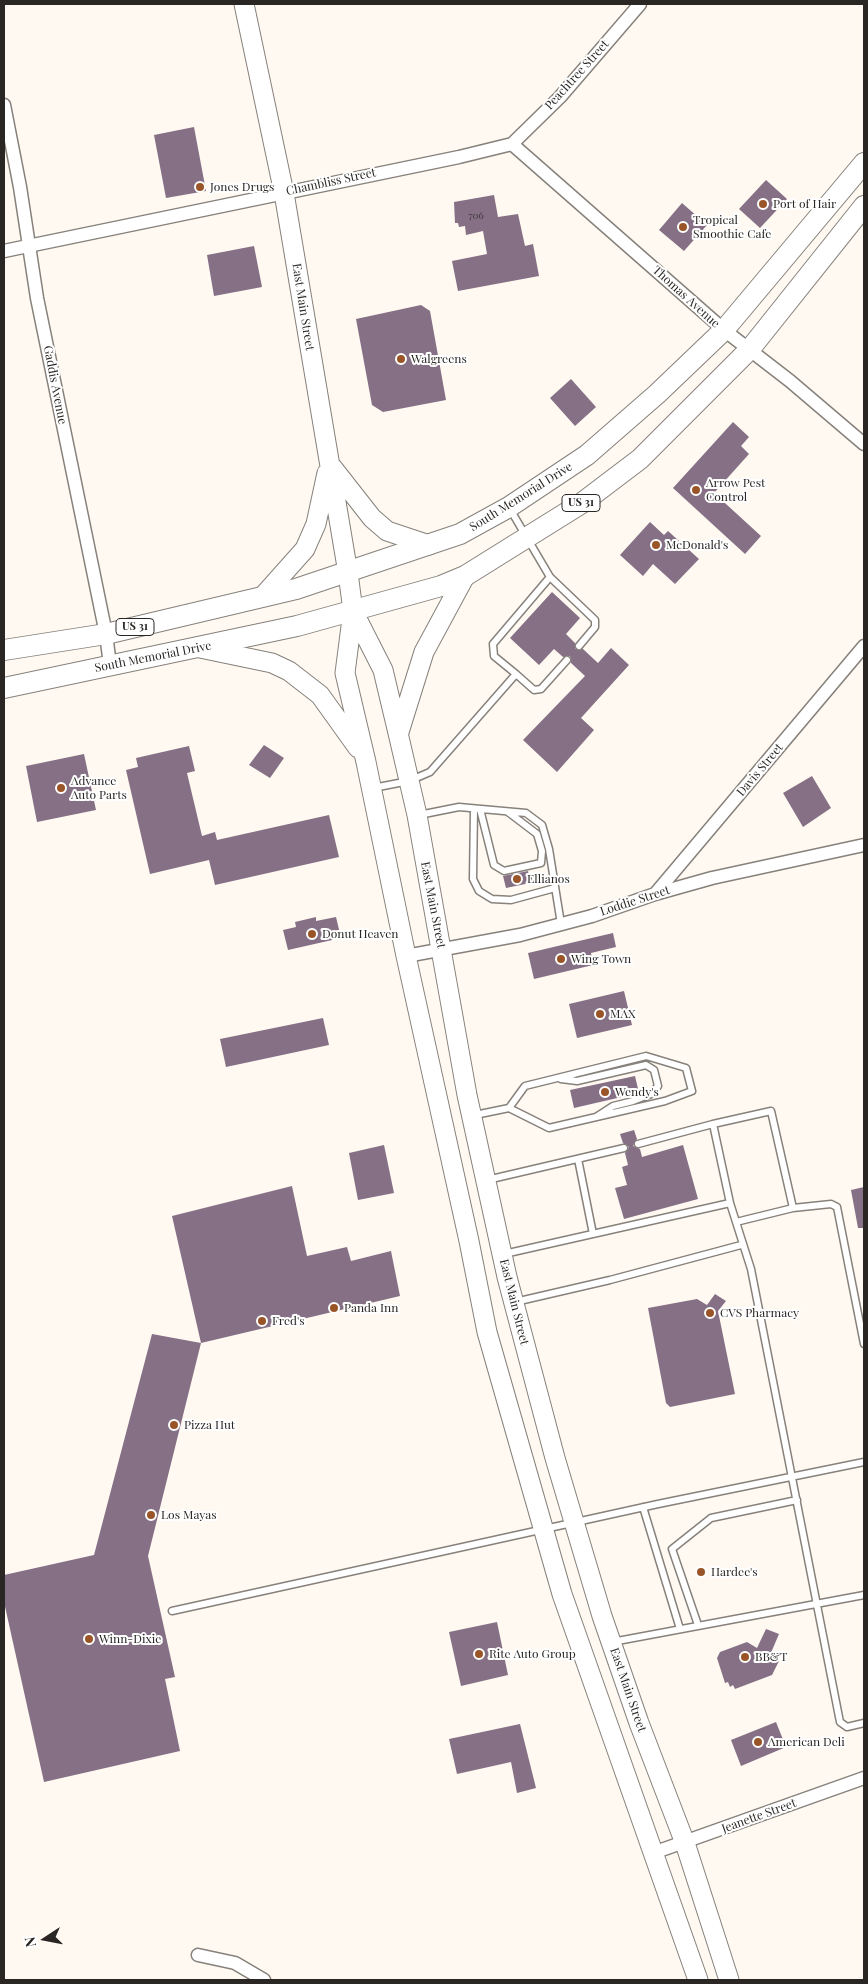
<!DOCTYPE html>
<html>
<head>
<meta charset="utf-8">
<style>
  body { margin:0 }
  #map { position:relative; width:868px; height:1984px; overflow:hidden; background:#fff9f2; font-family:"Playfair Display",serif }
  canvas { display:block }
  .frame { position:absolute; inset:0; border:5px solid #292624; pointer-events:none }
  .north { position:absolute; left:20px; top:1914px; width:50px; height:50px; -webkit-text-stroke:4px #fff; paint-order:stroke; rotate:259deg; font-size:14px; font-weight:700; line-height:20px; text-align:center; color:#292624 }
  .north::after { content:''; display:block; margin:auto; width:18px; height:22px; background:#292624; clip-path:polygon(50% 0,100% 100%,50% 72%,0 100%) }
</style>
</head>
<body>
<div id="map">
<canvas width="868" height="1984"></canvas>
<div class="frame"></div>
<div class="north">N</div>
</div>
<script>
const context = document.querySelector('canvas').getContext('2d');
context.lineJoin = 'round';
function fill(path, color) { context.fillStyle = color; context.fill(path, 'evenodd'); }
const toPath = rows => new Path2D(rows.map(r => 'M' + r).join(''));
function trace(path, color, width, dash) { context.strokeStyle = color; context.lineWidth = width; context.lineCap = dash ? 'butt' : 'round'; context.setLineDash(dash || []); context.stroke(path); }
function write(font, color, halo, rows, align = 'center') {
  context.font = font + ' "Playfair Display",serif'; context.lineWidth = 4; context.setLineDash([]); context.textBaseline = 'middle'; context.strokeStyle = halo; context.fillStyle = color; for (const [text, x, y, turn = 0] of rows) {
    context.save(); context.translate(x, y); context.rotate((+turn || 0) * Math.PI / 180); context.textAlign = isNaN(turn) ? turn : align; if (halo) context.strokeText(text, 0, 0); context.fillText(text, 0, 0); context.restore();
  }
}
const building = toPath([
  [194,127,206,191,166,198,154,135],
  [766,180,787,199,760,228,739,209],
  [494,195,498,217,518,214,525,246,533,244,539,276,458,291,452,261,487,254,483,231,466,235,465,226,459,227,458,223,455,223,454,202],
  [682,203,707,225,684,251,659,230],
  [254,246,262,287,214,296,207,255],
  [421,305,430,311,446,400,383,412,372,405,356,319],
  [571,379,596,407,575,426,550,398],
  [733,422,749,437,741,446,749,454,714,493,761,536,745,554,673,488],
  [650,522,664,535,668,531,699,559,675,584,653,564,643,576,620,555],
  [552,592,580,618,566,634,575,643,575,649,583,649,598,663,611,648,629,665,581,718,594,730,557,772,523,740,585,676,571,663,570,656,563,657,554,649,539,665,510,638],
  [264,745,284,758,270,778,249,765],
  [189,746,195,771,187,773,202,836,215,832,217,840,329,815,339,857,215,885,209,860,150,874,126,770,138,767,136,758],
  [84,754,96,810,37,822,26,766],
  [812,776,831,808,803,827,783,793],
  [528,871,530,883,506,888,503,876],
  [316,917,316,921,336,917,341,938,288,950,283,930,296,927,295,922],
  [613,933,616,947,591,953,593,965,534,979,528,953],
  [624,991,632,1025,577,1038,569,1004],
  [323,1018,329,1045,226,1067,220,1039],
  [635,1076,639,1093,574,1108,570,1090],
  [634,1130,637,1139,633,1146,640,1149,642,1157,683,1145,698,1199,624,1219,615,1188,627,1185,622,1167,628,1165,625,1153,629,1147,623,1143,620,1134],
  [384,1145,394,1193,358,1200,349,1153],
  [292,1186,307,1256,347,1247,351,1261,391,1251,400,1296,201,1343,172,1216],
  [864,1187,864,1228,858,1228,851,1190],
  [715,1294,726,1301,718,1311,735,1394,670,1407,666,1403,648,1308,697,1299,707,1305],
  [152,1334,201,1343,148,1556,175,1677,165,1679,180,1751,44,1782,4,1602,4,1575,94,1555],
  [497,1622,508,1675,461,1686,449,1632],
  [766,1629,779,1634,770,1655,779,1661,772,1675,735,1689,733,1685,730,1687,728,1682,725,1683,717,1658,720,1652,747,1642,757,1648],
  [776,1722,786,1747,741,1766,731,1740],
  [520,1724,536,1788,517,1793,511,1762,457,1774,449,1739]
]);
const lane = toPath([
  [550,577,595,620,595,627,579,646],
  [516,674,534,690,541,689,567,660],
  [373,788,409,781,430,772,516,674,494,656,493,644,550,577,510,509],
  [474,809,473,879,479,891,492,899,511,900,555,888],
  [480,809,494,865,504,871,541,863,542,851,537,834,508,812],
  [419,815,459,807,526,813,542,825,549,849,561,924],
  [561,1079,577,1081,646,1065,654,1070,658,1086,651,1094,633,1101,613,1106,596,1117],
  [475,1115,509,1108,549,1128,665,1101,692,1091,686,1068,646,1056,525,1086,509,1108],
  [638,1144,713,1124],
  [578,1159,593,1234],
  [487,1180,624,1148],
  [730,1203,736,1222],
  [504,1254,730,1203,713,1124,771,1111,793,1208],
  [515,1302,610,1280,741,1245],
  [864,1344,837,1207,831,1204,793,1208,736,1222,751,1269,840,1722,847,1727,864,1723],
  [643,1507,680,1629],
  [172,1611,658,1504,864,1462],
  [698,1625,672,1549,711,1518,797,1500],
  [612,1642,864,1595]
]);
const street = toPath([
  [4,105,20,187,37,298,106,634,110,665],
  [512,144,724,330,790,381,864,444],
  [512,144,560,97,640,4],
  [4,251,459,157,512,144],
  [655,894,864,646],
  [406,956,520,935,592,916,655,894,712,878,864,845],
  [653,1853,864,1778],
  [198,1955,235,1963,264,1980]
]);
const secondary = toPath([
  [244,4,284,193,348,573,353,611,345,673,366,762,406,956,469,1241,487,1332,562,1594,698,1980],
  [332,467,372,518,387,531,429,545],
  [264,595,305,549,316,524,327,473],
  [353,611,383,670,398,733,417,815,467,1095,507,1277,555,1458,602,1616,639,1723,685,1843,729,1980],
  [200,648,272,663,289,671,320,695,358,748],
  [399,732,424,652,465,576]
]);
const primary = toPath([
  [4,650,106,634,296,589,460,534,509,507,587,455,657,394,724,330,864,163],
  [4,688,297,626,441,586,465,576,582,503,640,459,750,349,864,206]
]);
const markers = [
  [200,187,5,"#995527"],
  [763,204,5,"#995527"],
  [683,227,5,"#995527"],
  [401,359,5,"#995527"],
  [696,490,5,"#995527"],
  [656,545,5,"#995527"],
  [61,788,5,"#995527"],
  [517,879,5,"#995527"],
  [312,934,5,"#995527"],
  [561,959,5,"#995527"],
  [600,1014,5,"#995527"],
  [605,1092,5,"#995527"],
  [334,1308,5,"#995527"],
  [710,1313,5,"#995527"],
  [262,1321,5,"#995527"],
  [174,1425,5,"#995527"],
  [151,1515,5,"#995527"],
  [701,1572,5,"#995527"],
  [89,1639,5,"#995527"],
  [479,1654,5,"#995527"],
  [745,1657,5,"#995527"],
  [758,1742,5,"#995527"]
];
const numberNames = [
  ["706",476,216]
];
const shields = [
  [581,503,38],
  [135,627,38]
];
const shieldNames = [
  ["US 31",581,503],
  ["US 31",135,627]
];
const streetNames = [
  ["Peachtree Street",577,75,-48],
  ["Chambliss Street",331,182,-12],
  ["Thomas Avenue",686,297,42],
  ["East Main Street",303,307,81],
  ["Gaddis Avenue",55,385,79],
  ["South Memorial Drive",521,497,-32],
  ["South Memorial Drive",153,657,-11],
  ["Davis Street",760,770,-50],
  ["Loddie Street",635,901,-18],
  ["East Main Street",433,905,79],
  ["East Main Street",514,1302,76],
  ["East Main Street",628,1690,71],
  ["Jeanette Street",759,1816,-20]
];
const poiNames = [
  ["Jones Drugs",210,187],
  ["Port of Hair",773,204],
  ["Tropical",693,220],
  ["Smoothie Cafe",693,234],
  ["Walgreens",411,359],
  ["Arrow Pest",706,483],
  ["Control",706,497],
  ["McDonald's",666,545],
  ["Advance",71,781],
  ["Auto Parts",71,795],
  ["Ellianos",527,879],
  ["Donut Heaven",322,934],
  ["Wing Town",571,959],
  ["MAX",610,1014],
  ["Wendy's",615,1092],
  ["Panda Inn",344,1308],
  ["CVS Pharmacy",720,1313],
  ["Fred's",272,1321],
  ["Pizza Hut",184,1425],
  ["Los Mayas",161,1515],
  ["Hardee's",711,1572],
  ["Winn-Dixie",99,1639],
  ["Rite Auto Group",489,1654],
  ["BB&T",755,1657],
  ["American Deli",768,1742]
];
fill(building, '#857085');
trace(lane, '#86817b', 9);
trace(street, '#86817b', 15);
trace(secondary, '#86817b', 21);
trace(primary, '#86817b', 22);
trace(lane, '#fff', 6);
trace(street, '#fff', 12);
trace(secondary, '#fff', 19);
trace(primary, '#fff', 20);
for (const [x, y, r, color] of markers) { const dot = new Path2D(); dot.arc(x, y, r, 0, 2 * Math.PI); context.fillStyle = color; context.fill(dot); trace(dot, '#fff', 2); }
write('10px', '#40383c', null, numberNames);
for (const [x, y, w] of shields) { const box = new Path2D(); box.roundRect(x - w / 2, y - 8.5, w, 17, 4); context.fillStyle = '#fff'; context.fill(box); trace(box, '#292624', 1); }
write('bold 11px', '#292624', null, shieldNames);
write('12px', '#292624', '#fff', streetNames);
write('12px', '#292624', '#fff', poiNames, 'left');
</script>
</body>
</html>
